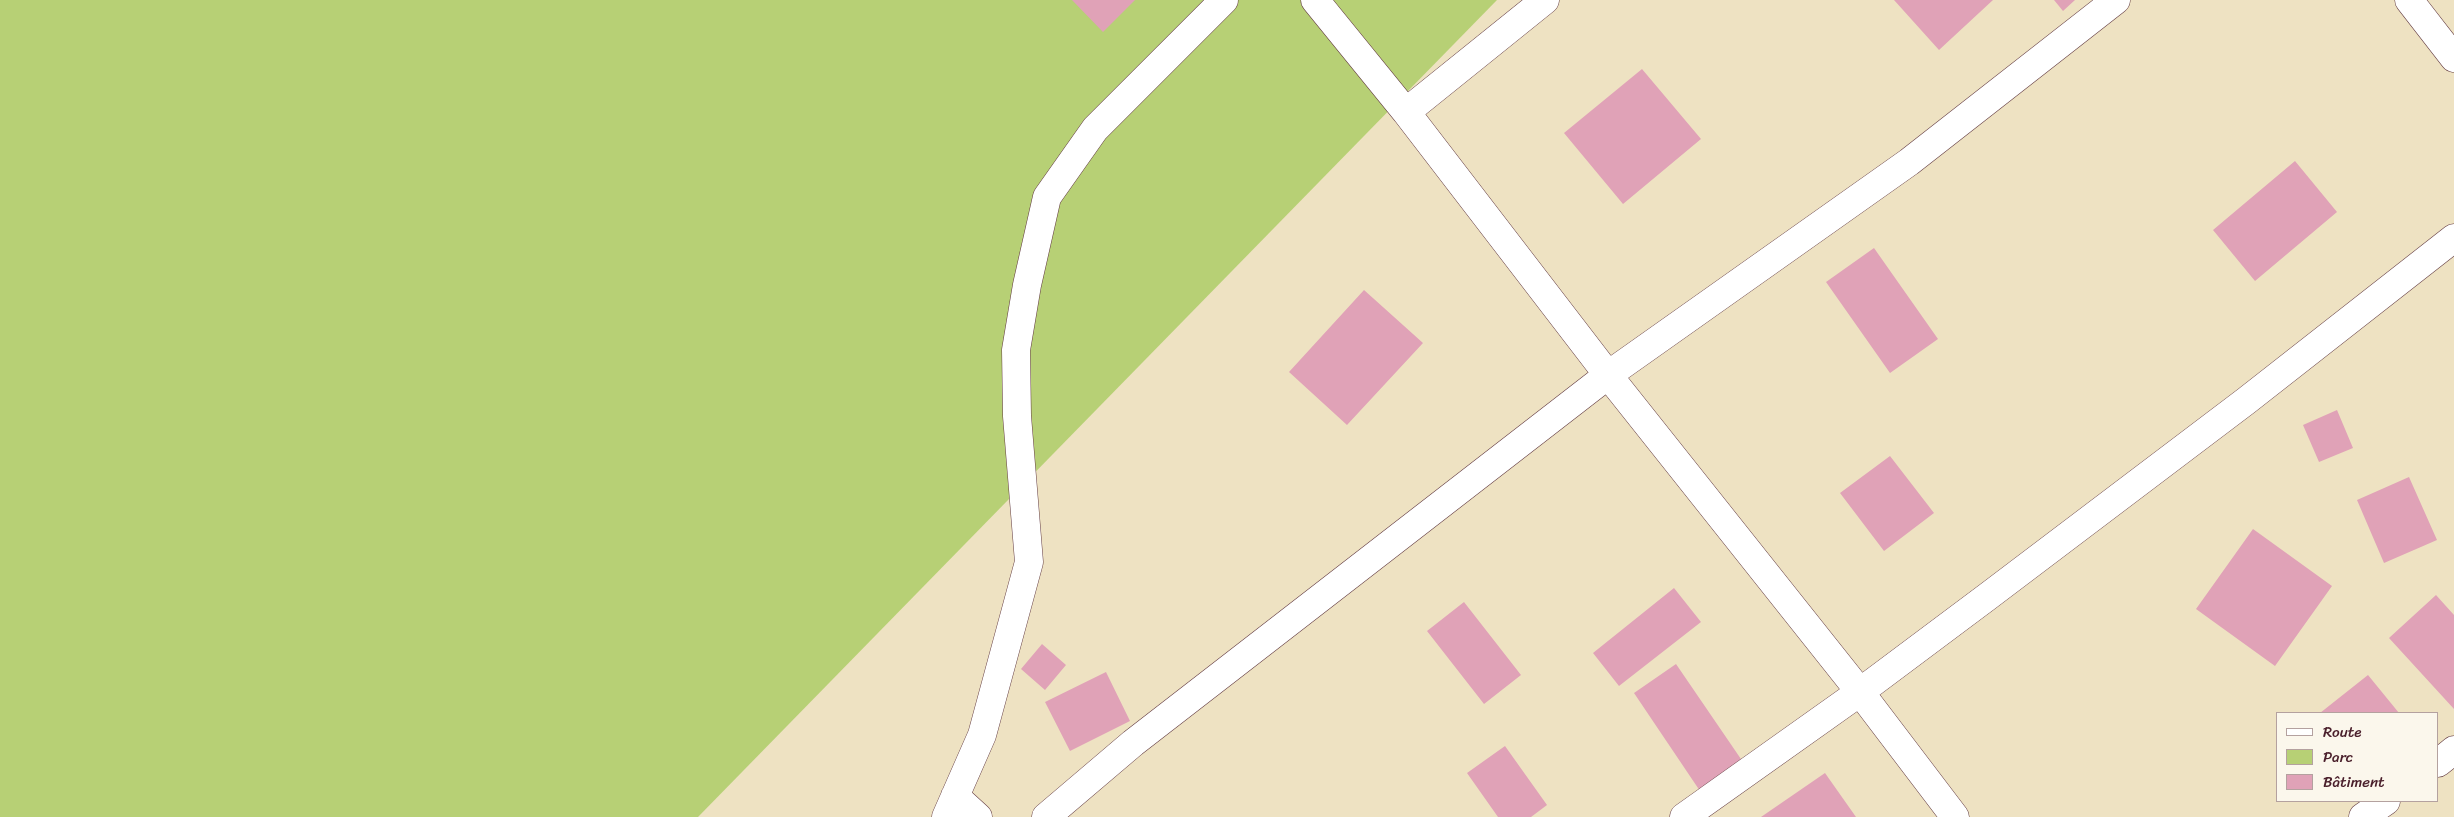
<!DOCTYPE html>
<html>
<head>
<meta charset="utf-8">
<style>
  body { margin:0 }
  #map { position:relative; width:2454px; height:817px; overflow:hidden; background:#eee2c2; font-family:Sriracha,sans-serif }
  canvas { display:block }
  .legend { position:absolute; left:2276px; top:712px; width:162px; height:90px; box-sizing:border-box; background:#fbf7ec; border:1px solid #b4a19f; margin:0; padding:6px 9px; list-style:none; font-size:15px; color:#4a1f2b }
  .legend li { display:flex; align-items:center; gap:10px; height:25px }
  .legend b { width:25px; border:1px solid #b4a19f }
</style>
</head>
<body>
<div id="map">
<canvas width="2454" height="817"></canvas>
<ul class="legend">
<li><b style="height:6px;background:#fff"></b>Route</li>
<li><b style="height:14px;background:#b7d075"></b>Parc</li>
<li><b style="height:14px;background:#e0a2b7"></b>Bâtiment</li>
</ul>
</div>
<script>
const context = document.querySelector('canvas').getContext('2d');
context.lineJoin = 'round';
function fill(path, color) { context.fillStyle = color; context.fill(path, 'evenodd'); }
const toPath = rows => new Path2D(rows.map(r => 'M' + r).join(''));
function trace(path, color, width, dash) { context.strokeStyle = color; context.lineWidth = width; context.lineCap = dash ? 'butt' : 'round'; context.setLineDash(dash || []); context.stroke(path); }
const green = toPath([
  [0,0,1497,0,698,817,0,817]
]);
const building = toPath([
  [1072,0,1135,0,1103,32],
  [1894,0,1993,0,1939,50],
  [2054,0,2075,0,2063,11],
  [1642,69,1701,139,1623,204,1564,133],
  [2295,161,2337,212,2255,281,2213,230],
  [1874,248,1938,339,1890,373,1826,282],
  [1364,290,1423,343,1347,425,1289,372],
  [2337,410,2353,448,2319,462,2303,425],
  [1890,456,1934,513,1884,551,1840,493],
  [2409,477,2437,540,2384,563,2357,500],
  [2253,529,2332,586,2275,666,2196,609],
  [1674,588,1701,622,1619,686,1593,653],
  [2436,595,2454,615,2454,709,2389,638],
  [1464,602,1521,675,1484,704,1427,631],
  [1042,644,1066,665,1045,690,1021,669],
  [1676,664,1743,762,1700,791,1634,693],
  [1106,672,1130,721,1070,751,1045,702],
  [2368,675,2399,713,2320,713],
  [1505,746,1547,805,1531,817,1498,817,1467,773],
  [1825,773,1856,817,1761,817]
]);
const minor = toPath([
  [1315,0,1406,112,1608,375,1860,692,1955,817],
  [2409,0,2454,58],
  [1406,112,1545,0],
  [2438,763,2454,750],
  [955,796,978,817],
  [946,817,982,735,1029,562,1017,416,1016,350,1027,285,1047,197,1095,129,1224,0],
  [1046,817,1133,743,1608,375,1909,162,2116,0],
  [1684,817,1860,692,1987,597,2246,401,2454,238],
  [2363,817,2386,801]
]);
fill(green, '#b7d075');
fill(building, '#e0a2b7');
trace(minor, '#633c42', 29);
trace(minor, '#fff', 28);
</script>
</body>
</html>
